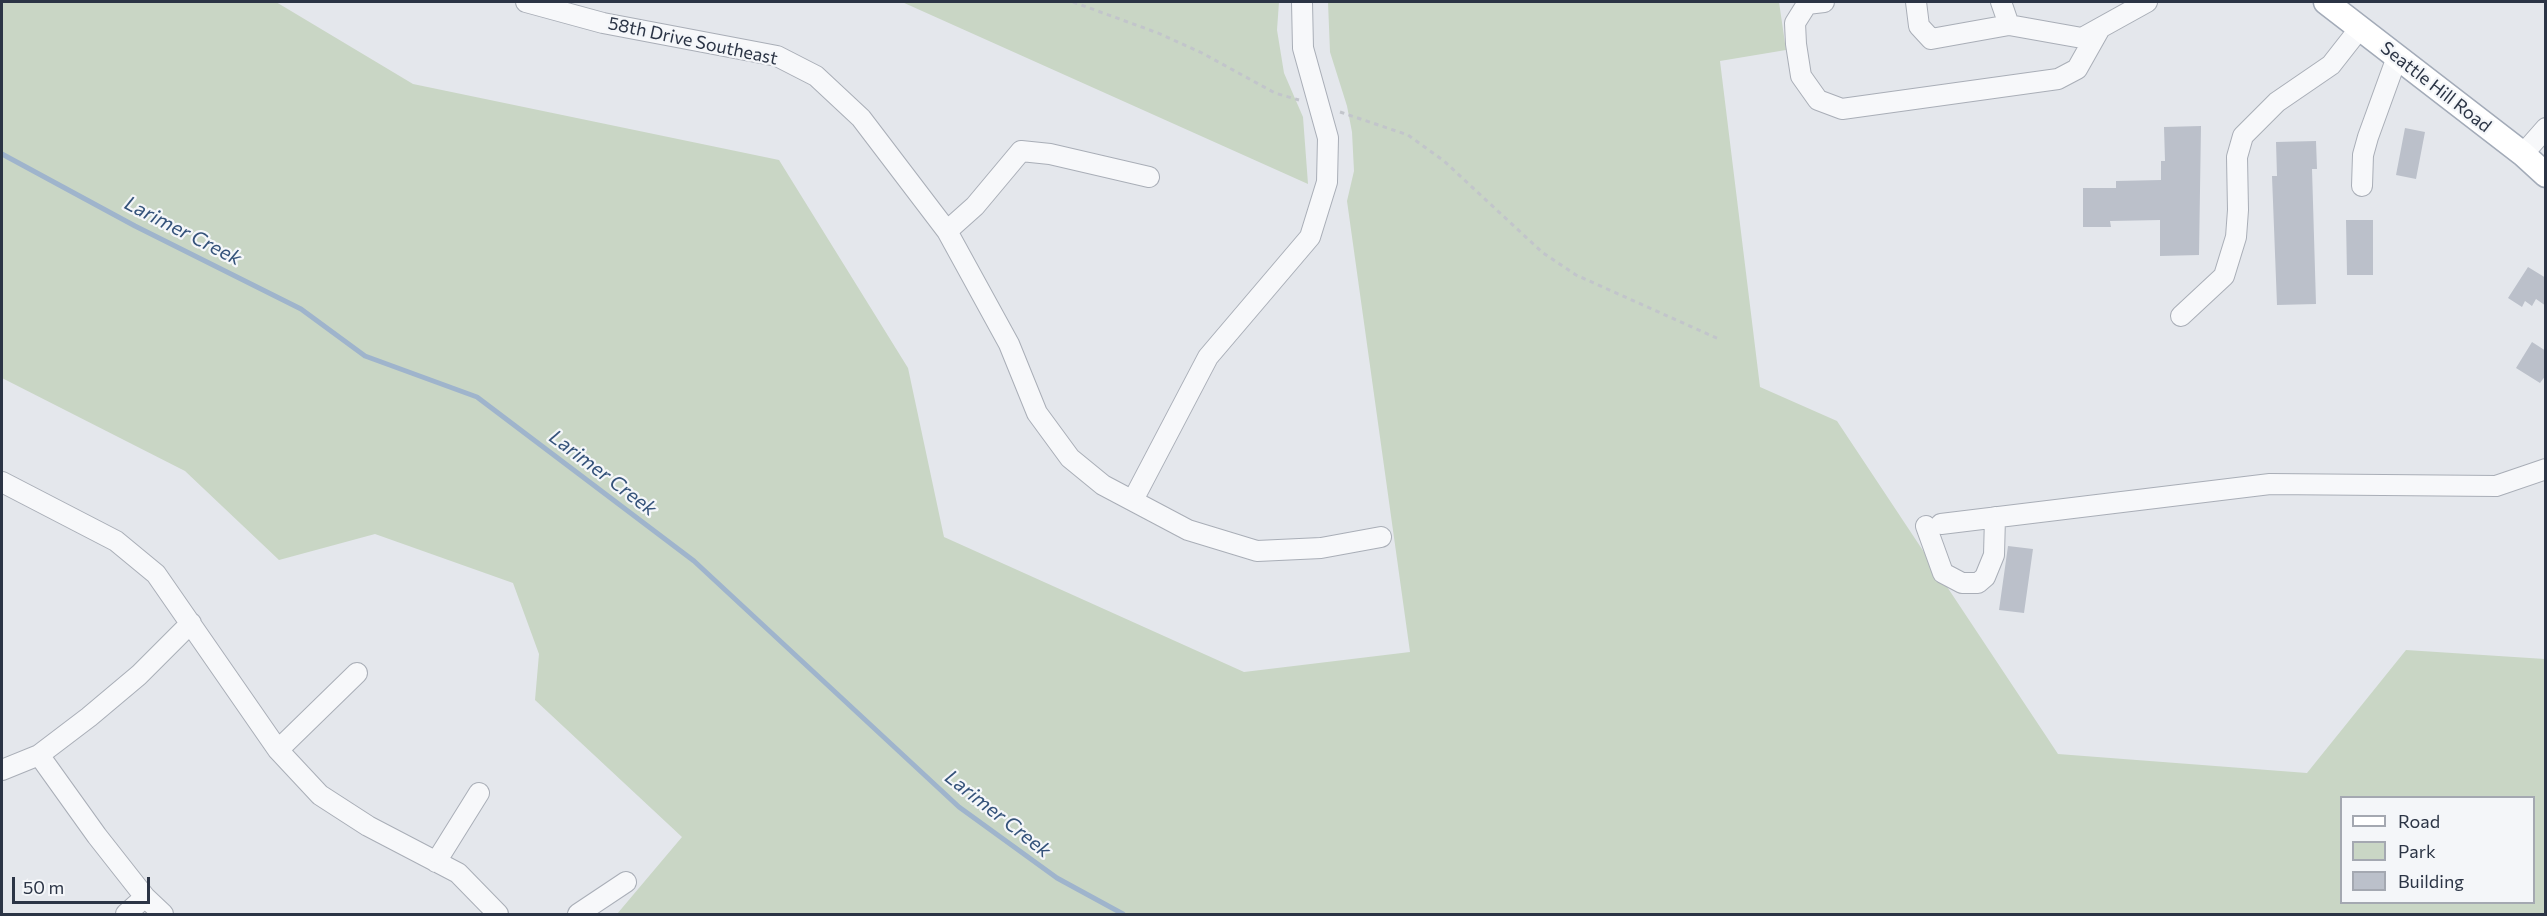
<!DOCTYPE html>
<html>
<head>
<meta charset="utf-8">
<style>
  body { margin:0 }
  #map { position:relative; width:2547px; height:916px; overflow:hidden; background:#e4e7ec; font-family:Commissioner,sans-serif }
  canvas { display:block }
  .frame { position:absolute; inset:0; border:3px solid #2b3445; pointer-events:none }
  .legend { position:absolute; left:2340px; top:796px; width:195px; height:108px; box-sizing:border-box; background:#f4f6f9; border:2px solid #a4a8b1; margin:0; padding:8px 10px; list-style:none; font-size:18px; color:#2b3445 }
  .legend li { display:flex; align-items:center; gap:12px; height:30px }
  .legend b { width:30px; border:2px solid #a4a8b1 }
  .scale { position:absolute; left:12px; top:877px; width:138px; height:27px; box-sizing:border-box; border:3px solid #2b3445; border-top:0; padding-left:8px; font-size:18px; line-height:21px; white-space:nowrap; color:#2b3445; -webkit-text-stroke:4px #f4f6f9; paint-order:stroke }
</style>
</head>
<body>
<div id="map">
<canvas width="2547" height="916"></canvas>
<div class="frame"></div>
<ul class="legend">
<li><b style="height:8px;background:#fff"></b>Road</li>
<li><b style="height:16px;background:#c9d6c5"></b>Park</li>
<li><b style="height:16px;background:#bbc0ca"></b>Building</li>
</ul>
<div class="scale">50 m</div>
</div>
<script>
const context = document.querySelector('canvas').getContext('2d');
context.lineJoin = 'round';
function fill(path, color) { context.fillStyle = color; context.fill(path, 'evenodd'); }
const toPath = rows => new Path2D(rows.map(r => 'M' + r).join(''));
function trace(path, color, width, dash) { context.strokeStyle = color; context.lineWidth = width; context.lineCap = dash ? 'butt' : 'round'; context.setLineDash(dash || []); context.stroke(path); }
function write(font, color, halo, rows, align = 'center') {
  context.font = font + ' Commissioner,sans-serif'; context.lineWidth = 4.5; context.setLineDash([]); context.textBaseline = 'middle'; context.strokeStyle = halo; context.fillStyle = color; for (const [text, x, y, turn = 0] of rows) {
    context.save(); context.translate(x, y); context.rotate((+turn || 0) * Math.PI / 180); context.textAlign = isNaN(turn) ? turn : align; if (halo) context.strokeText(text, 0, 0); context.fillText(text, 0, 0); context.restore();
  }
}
const green = toPath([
  [2,2,276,2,413,84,779,160,908,368,944,537,1244,672,1410,652,1347,201,1354,171,1352,132,1347,106,1330,52,1328,2,1779,2,1786,50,1720,61,1760,387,1837,421,2058,754,2307,773,2406,650,2545,659,2545,914,617,914,682,837,535,700,539,654,513,583,375,534,279,560,185,471,2,378],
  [2342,798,2534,798,2534,902,2342,902],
  [902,2,1279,2,1277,30,1284,73,1303,117,1308,184]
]);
const stream = toPath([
  [2,154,135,226,301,309,365,356,477,397,694,561,959,807,1057,878,1123,914]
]);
const building = toPath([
  [2201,126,2199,255,2160,256,2160,220,2110,221,2111,227,2083,227,2083,188,2116,188,2116,181,2161,180,2161,161,2165,161,2164,127],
  [2405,128,2425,132,2416,179,2396,175],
  [2316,141,2317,169,2312,169,2316,304,2277,305,2272,176,2277,176,2276,142],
  [2346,220,2373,220,2373,275,2347,275],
  [2528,267,2546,278,2546,306,2536,299,2532,306,2525,301,2522,307,2508,298],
  [2532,342,2546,351,2546,375,2540,383,2516,368],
  [2008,546,2033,549,2024,613,1999,610]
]);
const path = toPath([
  [1073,2,1158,33,1202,53,1275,93,1299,100],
  [1340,112,1408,135,1444,161,1543,253,1576,275,1721,340]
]);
const minor = toPath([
  [526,2,603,23,777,56,816,76,861,118,947,231,1009,344,1037,413,1070,458,1103,485,1188,530,1257,551,1321,548,1381,537],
  [1824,2,1807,4,1795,23,1796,44,1801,76,1818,100,1842,109,2058,79,2077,69,2099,30],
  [1916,2,1919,26,1931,39,2009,25,2082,38,2147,2],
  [2001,2,2009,25],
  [2523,154,2546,128],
  [2362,186,2363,155,2368,137,2397,57],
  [947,231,975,206,1021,151,1050,154,1149,177],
  [2181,316,2224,276,2236,237,2238,210,2237,157,2243,136,2277,102,2331,65,2360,28],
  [2,482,116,541,156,574,278,750,320,795,368,826,458,873,498,914],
  [1133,500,1208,357,1310,237,1327,182,1328,138,1303,48,1302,2],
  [1941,524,2270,484,2496,486,2546,469],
  [1926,526,1943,573,1962,583,1978,583,1985,577,1994,555,1995,517],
  [278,750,357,673],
  [39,755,97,836,145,897,163,914],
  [2,770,39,755,89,717,139,675,191,623],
  [436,862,479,793],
  [126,914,145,897],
  [578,914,626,882]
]);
const major = toPath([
  [2326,2,2523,154,2546,175]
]);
const streetNames = [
  ["58th Drive Southeast",693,41,12],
  ["Seattle Hill Road",2436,87,38]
];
const waterNames = [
  ["Larimer Creek",183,231,27],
  ["Larimer Creek",603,473,37],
  ["Larimer Creek",998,814,38]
];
fill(green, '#c9d6c5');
trace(stream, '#9fb4cc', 5);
fill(building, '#bbc0ca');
trace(minor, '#a9aeb7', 22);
trace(major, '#a3abb8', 27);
trace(path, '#c2c5cb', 3, [4.5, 4.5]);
trace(minor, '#f7f8fa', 20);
trace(major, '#fff', 24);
write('18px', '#2b3445', '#f4f6f9', streetNames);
write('italic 20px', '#34527a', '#f4f6f9', waterNames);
</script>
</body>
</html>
